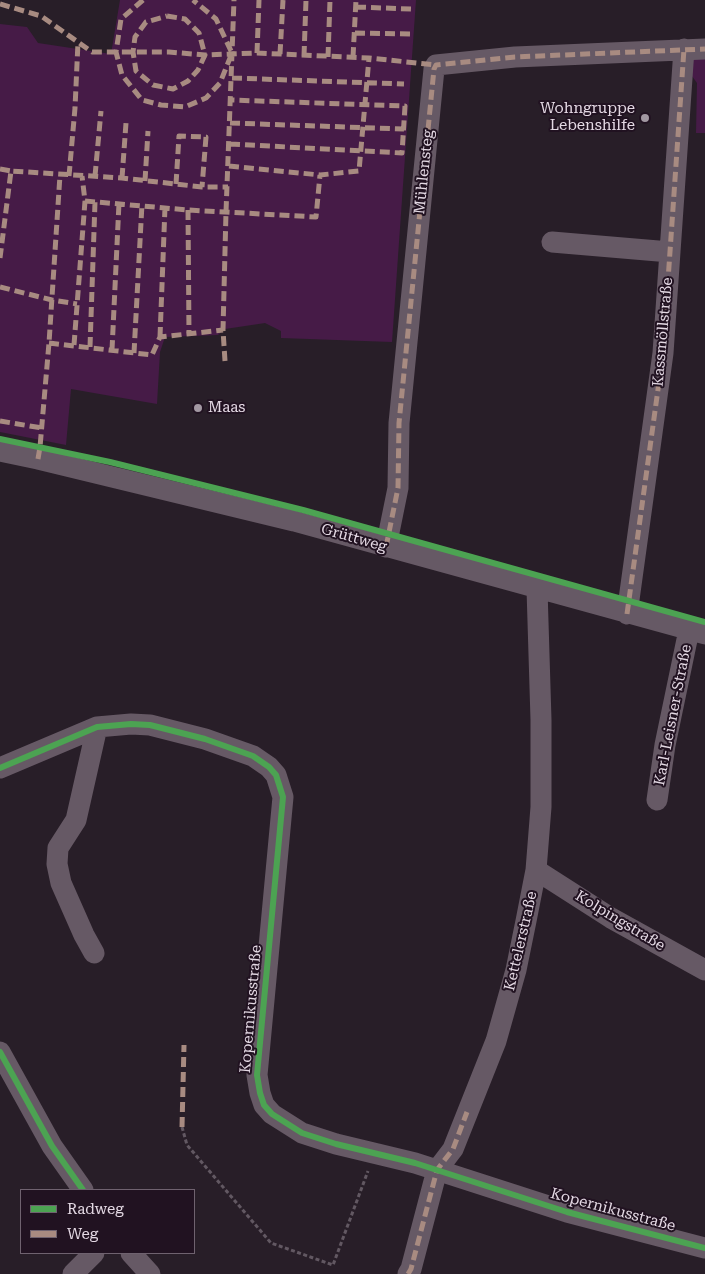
<!DOCTYPE html>
<html>
<head>
<meta charset="utf-8">
<style>
  body { margin:0 }
  #map { position:relative; width:705px; height:1274px; overflow:hidden; background:#281e28; font-family:"Roboto Serif",serif }
  canvas { display:block }
  .legend { position:absolute; left:20px; top:1189px; width:175px; height:65px; box-sizing:border-box; background:#211221; border:1px solid #6f626f; margin:0; padding:6px 9px; list-style:none; font-size:15px; color:#e4d9e4 }
  .legend li { display:flex; align-items:center; gap:10px; height:25px }
  .legend b { width:25px; border:1px solid #6f626f }
</style>
</head>
<body>
<div id="map">
<canvas width="705" height="1274"></canvas>
<ul class="legend">
<li><b style="height:6px;background:#4ca352"></b>Radweg</li>
<li><b style="height:6px;background:#a88b81"></b>Weg</li>
</ul>
</div>
<script>
const context = document.querySelector('canvas').getContext('2d');
context.lineJoin = 'round';
function fill(path, color) { context.fillStyle = color; context.fill(path, 'evenodd'); }
const toPath = rows => new Path2D(rows.map(r => 'M' + r).join(''));
function trace(path, color, width, dash) { context.strokeStyle = color; context.lineWidth = width; context.lineCap = dash ? 'butt' : 'round'; context.setLineDash(dash || []); context.stroke(path); }
function write(font, color, halo, rows, align = 'center') {
  context.font = font + ' "Roboto Serif",serif'; context.lineWidth = 4; context.setLineDash([]); context.textBaseline = 'middle'; context.strokeStyle = halo; context.fillStyle = color; for (const [text, x, y, turn = 0] of rows) {
    context.save(); context.translate(x, y); context.rotate((+turn || 0) * Math.PI / 180); context.textAlign = isNaN(turn) ? turn : align; if (halo) context.strokeText(text, 0, 0); context.fillText(text, 0, 0); context.restore();
  }
}
const green = toPath([
  [120,0,416,0,392,342,281,338,281,331,265,323,225,329,218,335,165,337,160,352,157,404,71,389,66,445,0,432,0,24,27,27,38,43,111,54],
  [705,55,705,133,696,133,697,83,689,72,690,56]
]);
const path = toPath([
  [182,1127,187,1145,271,1243,333,1265,368,1171]
]);
const street = toPath([
  [552,242,670,252],
  [0,451,38,459,294,521,705,634],
  [386,547,398,488,399,423,434,69,436,65,515,57,705,49],
  [627,614,663,353,684,49],
  [0,768,97,727,131,724,150,725,205,739,253,756,269,767,276,775,283,797,257,1075,260,1093,264,1105,272,1114,302,1133,336,1144,415,1163,567,1212,705,1248],
  [657,800,665,745,689,630],
  [536,870,611,918,705,970],
  [94,953,84,935,61,883,57,864,58,848,76,820,97,727],
  [0,1052,52,1146,83,1190],
  [131,1253,150,1274],
  [73,1274,94,1253],
  [408,1274,411,1269,437,1170,453,1149,496,1041,516,970,526,921,536,870,541,807,541,720,537,589]
]);
const quiet = toPath([
  [143,0,121,19,116,52,122,75,142,100,161,105,185,107,206,98,220,83,232,53,216,19,193,0],
  [0,4,41,16,92,52,169,52,205,55,257,53,369,58,436,65],
  [356,7,411,9],
  [167,16,185,19,199,33,205,55,198,70,188,81,173,89,153,85,136,71,133,52,135,37,146,22,167,16],
  [355,33,411,34],
  [257,53,259,0],
  [280,54,283,0],
  [304,56,306,0],
  [328,57,330,0],
  [353,57,356,0],
  [232,78,404,84],
  [230,123,404,129],
  [230,144,402,153,405,106,231,100],
  [229,166,320,175,359,171,369,58],
  [0,169,11,171],
  [69,176,75,108,78,42],
  [95,176,101,111],
  [122,178,126,123],
  [145,181,148,131],
  [176,184,179,136,206,137,202,187],
  [85,201,188,210,316,217,320,175],
  [188,210,189,335],
  [0,258,11,171,122,178,202,187,228,187],
  [0,287,52,300,77,304],
  [160,337,165,207],
  [49,343,152,355,160,337,223,330],
  [74,345,85,201,82,176],
  [90,347,95,202],
  [112,350,119,203],
  [134,353,142,204],
  [225,361,223,330,226,212,234,0],
  [0,421,42,428],
  [38,459,40,447,49,343,60,175],
  [386,547,398,488,399,423,434,69,436,65,515,57,705,49],
  [627,614,663,353,684,49],
  [182,1127,184,1045],
  [408,1274,411,1269,437,1170,453,1149,467,1112]
]);
const cycleway = toPath([
  [0,439,110,462,303,510,705,622],
  [0,768,97,727,131,724,150,725,205,739,253,756,269,767,276,775,283,797,257,1075,260,1093,264,1105,272,1114,302,1133,336,1144,415,1163,567,1212,705,1248],
  [0,1052,52,1146,83,1190]
]);
const markers = [
  [645,118,5,"#a298a2"],
  [198,408,5,"#a298a2"]
];
const poiNames = [
  ["Wohngruppe",635,109],
  ["Lebenshilfe",635,126],
  ["Maas",208,408,"left"]
];
const streetNames = [
  ["Mühlensteg",424,172,-84],
  ["Kassmöllstraße",663,332,-85],
  ["Grüttweg",354,538,16],
  ["Karl-Leisner-Straße",673,715,-79],
  ["Kolpingstraße",620,921,31],
  ["Kettelerstraße",521,941,-77],
  ["Kopernikusstraße",251,1009,-85],
  ["Kopernikusstraße",613,1210,15]
];
fill(green, '#461b47');
trace(path, '#625862', 3, [4, 2.5]);
trace(street, '#665965', 21);
trace(quiet, '#a88b81', 5, [10, 5]);
trace(cycleway, '#4ca352', 6);
for (const [x, y, r, color] of markers) { const dot = new Path2D(); dot.arc(x, y, r, 0, 2 * Math.PI); context.fillStyle = color; context.fill(dot); trace(dot, '#211221', 2); }
write('15px', '#e4d9e4', '#211221', poiNames, 'right');
write('15px', '#e4d9e4', '#211221', streetNames);
</script>
</body>
</html>
